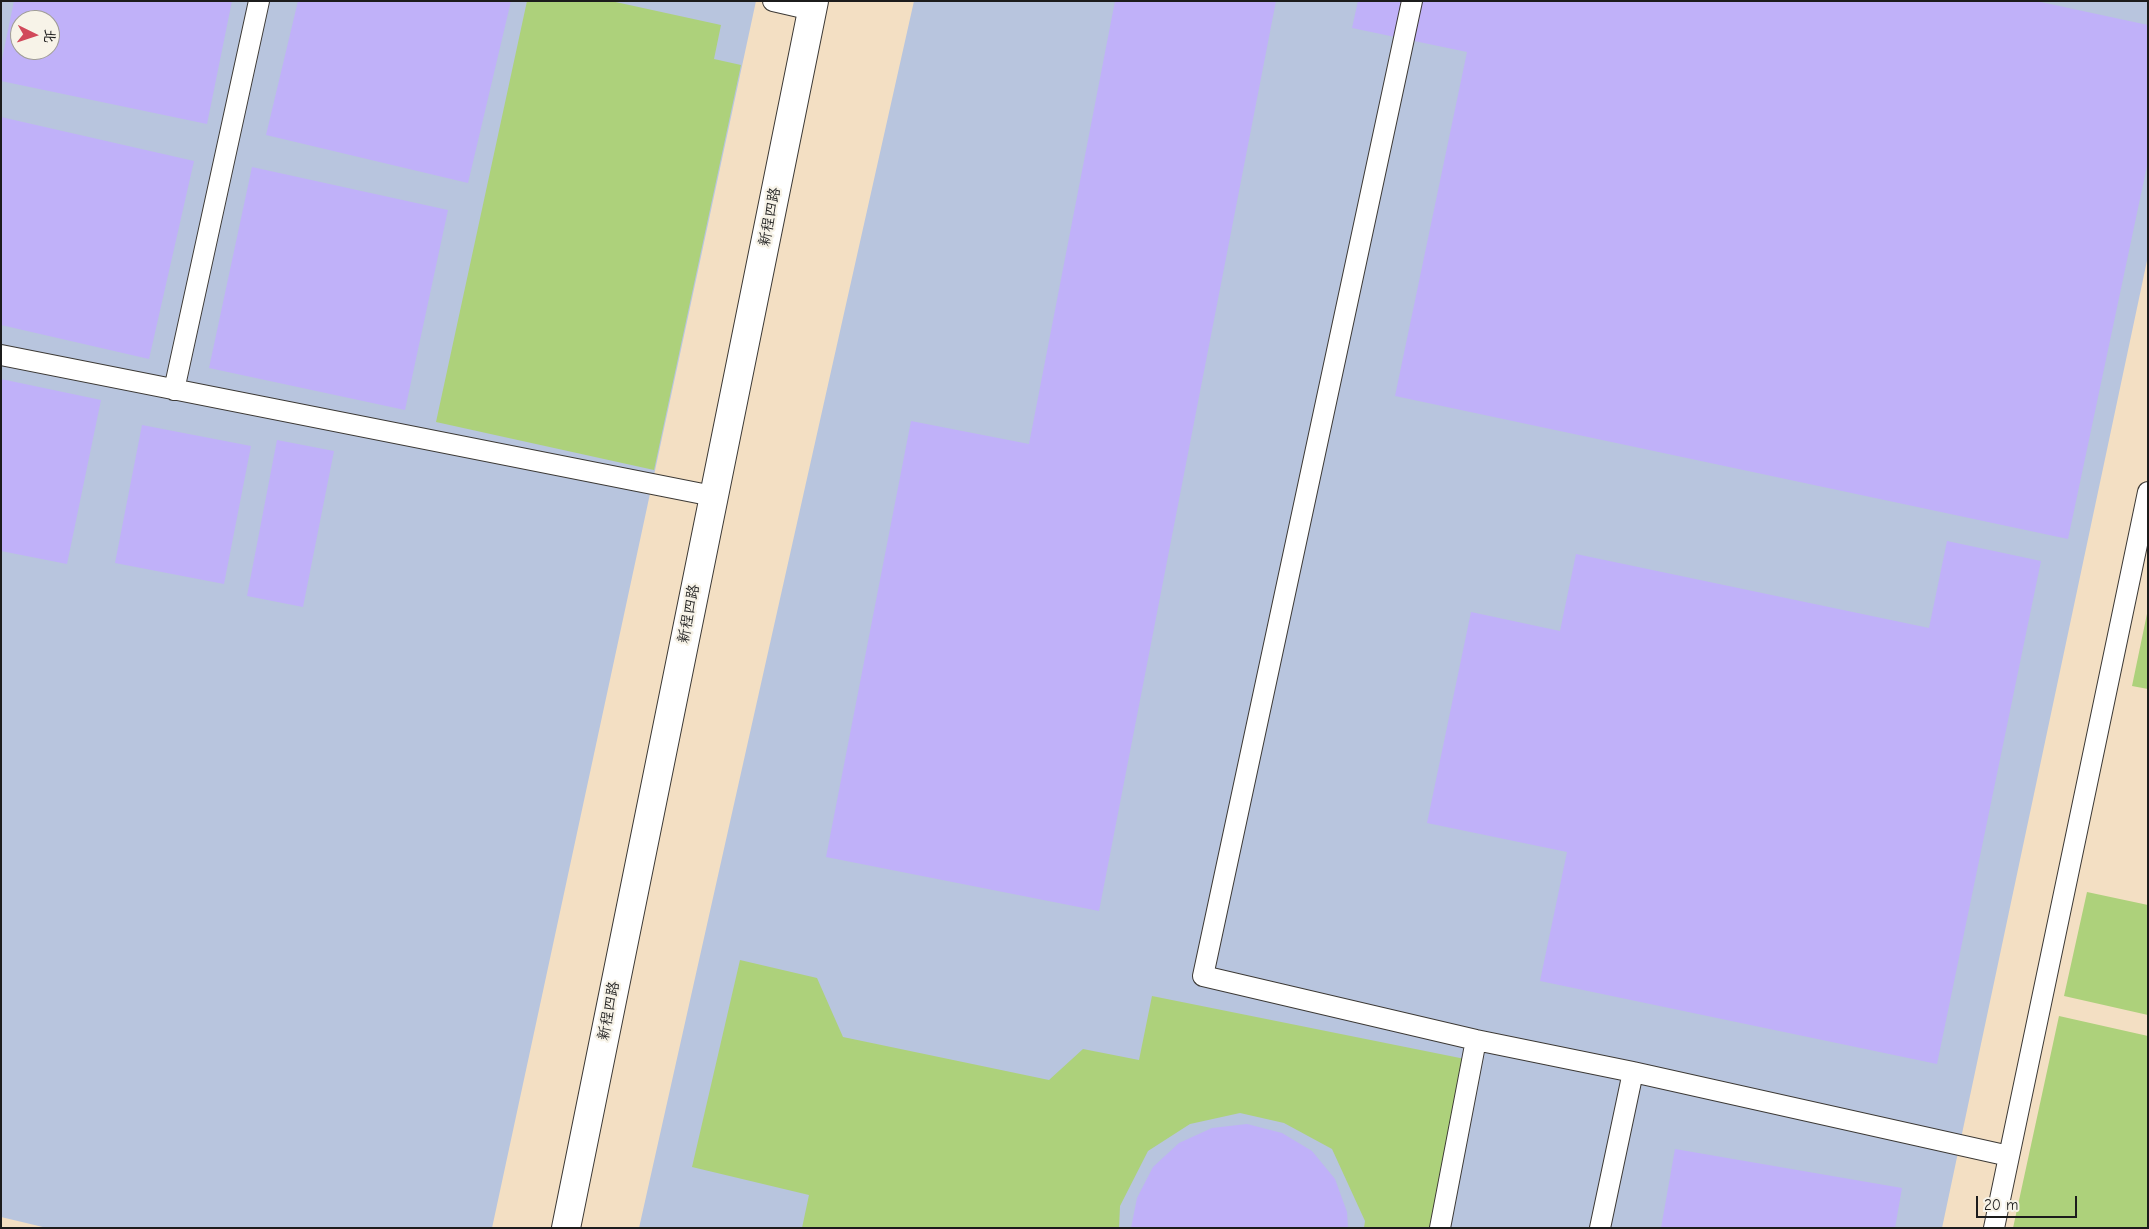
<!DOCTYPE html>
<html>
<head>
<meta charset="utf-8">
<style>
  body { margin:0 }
  #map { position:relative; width:2149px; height:1229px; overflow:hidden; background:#f3dfc3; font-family:"Comic Neue","LXGW WenKai TC",sans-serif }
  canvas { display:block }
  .frame { position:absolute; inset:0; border:2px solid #1c1c1c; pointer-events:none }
  .north { position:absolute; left:10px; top:10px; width:50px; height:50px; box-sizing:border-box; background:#f7f3e8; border:1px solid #9f9d96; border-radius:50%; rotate:94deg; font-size:14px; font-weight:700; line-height:20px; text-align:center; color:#1c1c1c }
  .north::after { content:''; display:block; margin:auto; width:18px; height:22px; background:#d1495b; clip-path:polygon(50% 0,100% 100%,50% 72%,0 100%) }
  .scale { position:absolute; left:1976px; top:1196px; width:101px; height:22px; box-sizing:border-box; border:2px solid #1c1c1c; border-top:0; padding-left:6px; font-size:15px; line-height:18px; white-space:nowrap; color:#1c1c1c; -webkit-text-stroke:4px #f7f3e8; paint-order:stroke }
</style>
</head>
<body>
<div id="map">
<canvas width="2149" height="1229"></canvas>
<div class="frame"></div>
<div class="north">北</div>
<div class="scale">20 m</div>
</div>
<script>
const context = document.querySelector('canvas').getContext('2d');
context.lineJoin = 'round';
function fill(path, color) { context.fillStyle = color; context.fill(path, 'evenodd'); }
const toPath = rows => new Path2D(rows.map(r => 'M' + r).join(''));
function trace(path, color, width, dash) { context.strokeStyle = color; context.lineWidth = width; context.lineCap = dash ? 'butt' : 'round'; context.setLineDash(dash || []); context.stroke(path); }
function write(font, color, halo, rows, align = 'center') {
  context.font = font + ' "Comic Neue","LXGW WenKai TC",sans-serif'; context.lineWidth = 4.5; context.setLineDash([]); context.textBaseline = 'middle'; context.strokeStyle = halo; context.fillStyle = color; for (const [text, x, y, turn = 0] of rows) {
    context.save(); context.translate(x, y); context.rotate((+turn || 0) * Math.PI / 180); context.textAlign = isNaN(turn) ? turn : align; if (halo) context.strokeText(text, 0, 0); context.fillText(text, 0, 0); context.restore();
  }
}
const industrial = toPath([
  [1,1,756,1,492,1228,47,1228,1,1217],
  [20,20,50,20,50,50,20,50],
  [914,1,2148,1,2148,256,1942,1228,639,1228]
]);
const green = toPath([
  [527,1,611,1,721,25,714,59,741,65,654,470,436,422],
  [2148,609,2148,689,2132,686],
  [2087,892,2148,905,2148,1015,2064,996],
  [740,960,817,978,843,1037,1049,1080,1083,1049,1139,1060,1152,996,1465,1059,1432,1228,1364,1228,1365,1221,1332,1149,1284,1123,1240,1113,1190,1124,1148,1151,1120,1206,1119,1228,802,1228,809,1195,692,1167],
  [2059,1016,2148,1036,2148,1228,2013,1228]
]);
const building = toPath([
  [14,1,232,1,207,124,1,81,1,64],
  [20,20,50,20,50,50,20,50],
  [298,1,511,1,468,183,266,135],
  [1115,1,1276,1,1099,911,826,857,911,421,1029,444],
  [1358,1,2036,1,2148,25,2148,161,2068,539,1395,396,1467,52,1352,28],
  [1,117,194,161,149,359,1,325],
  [252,167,448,210,405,410,209,368],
  [1,379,101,400,67,564,1,551],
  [142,425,251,446,224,584,115,563],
  [277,440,334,451,303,607,247,596],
  [1947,541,2041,561,1937,1064,1540,981,1567,852,1427,823,1471,612,1560,631,1576,554,1929,628],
  [1247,1124,1282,1133,1312,1151,1335,1179,1347,1212,1348,1228,1131,1228,1137,1198,1153,1167,1179,1143,1212,1128],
  [1675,1149,1902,1188,1895,1228,1661,1228]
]);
const lane = toPath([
  [773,1,812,10],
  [1412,1,1203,976,1476,1040,1633,1072,2009,1156],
  [1,355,713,496],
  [174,390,259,1],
  [1440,1228,1476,1040],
  [1600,1228,1633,1072],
  [1994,1228,2148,492]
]);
const secondary = toPath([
  [566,1228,814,1]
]);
const streetNames = [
  ["新程四路",770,217,-79],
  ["新程四路",689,614,-79],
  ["新程四路",609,1011,-79]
];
fill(industrial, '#b8c5de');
fill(green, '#add17b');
fill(building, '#c0b1f9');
trace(lane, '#3c3935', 22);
trace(secondary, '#3c3935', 30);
trace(lane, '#fff', 20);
trace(secondary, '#fff', 28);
write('15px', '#1c1c1c', '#f7f3e8', streetNames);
</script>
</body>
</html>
